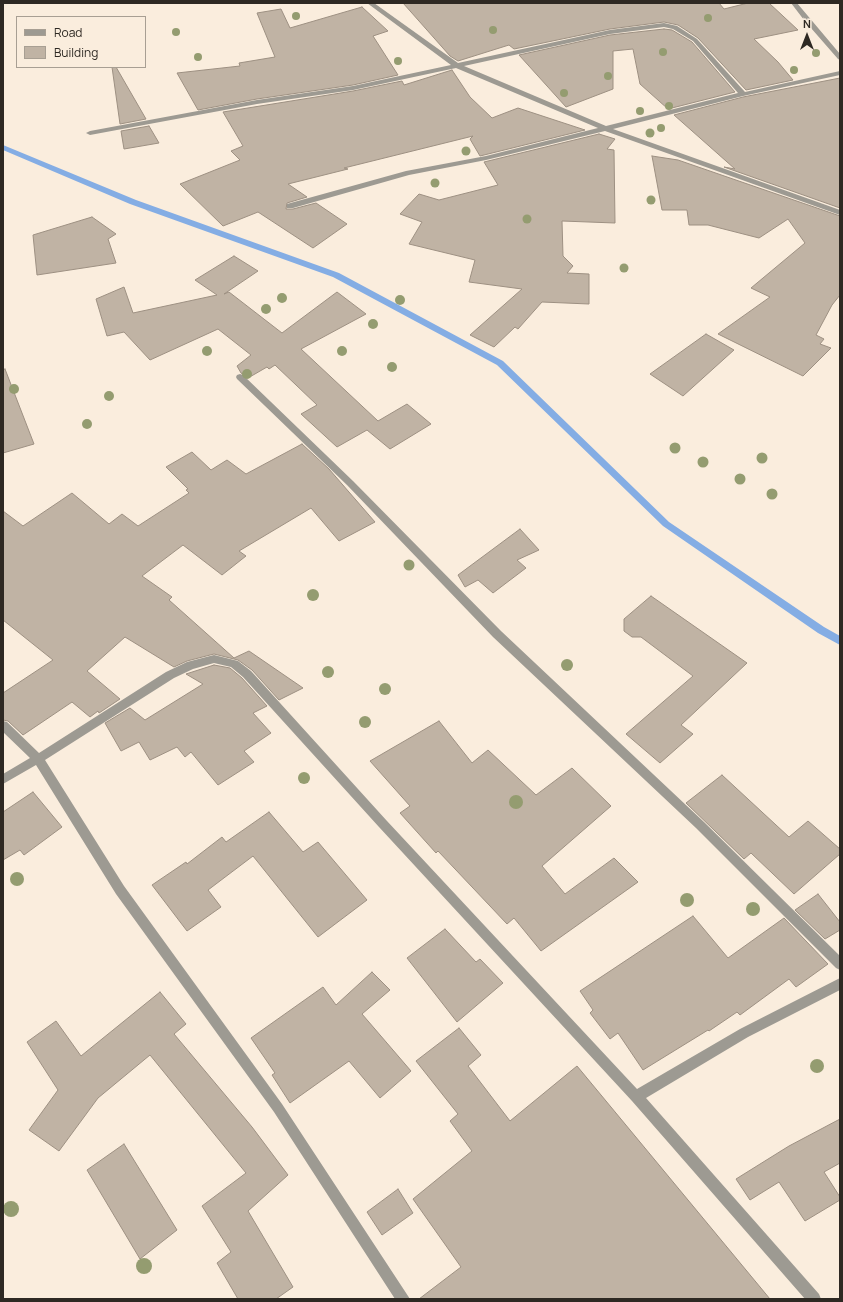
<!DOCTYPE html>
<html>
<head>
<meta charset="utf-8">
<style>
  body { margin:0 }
  #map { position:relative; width:843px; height:1302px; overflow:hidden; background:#faeddd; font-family:Manrope,sans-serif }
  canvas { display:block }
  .frame { position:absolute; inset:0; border:4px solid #2e2923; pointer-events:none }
  .legend { position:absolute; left:16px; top:16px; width:130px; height:52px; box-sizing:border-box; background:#faeddd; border:1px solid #a89f93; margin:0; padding:5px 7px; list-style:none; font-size:12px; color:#2e2923 }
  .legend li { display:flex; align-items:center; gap:8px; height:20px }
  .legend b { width:20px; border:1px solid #a89f93 }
  .north { position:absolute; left:787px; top:16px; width:40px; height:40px; -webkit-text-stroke:3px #faeddd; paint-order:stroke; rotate:0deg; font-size:11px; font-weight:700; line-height:16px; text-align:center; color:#2e2923 }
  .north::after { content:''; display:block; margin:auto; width:14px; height:18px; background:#2e2923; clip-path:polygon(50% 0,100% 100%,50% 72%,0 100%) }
</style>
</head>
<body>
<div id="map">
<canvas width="843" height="1302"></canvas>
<div class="frame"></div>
<ul class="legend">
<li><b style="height:5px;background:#9d9a92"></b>Road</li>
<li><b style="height:11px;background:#c0b3a4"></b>Building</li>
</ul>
<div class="north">N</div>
</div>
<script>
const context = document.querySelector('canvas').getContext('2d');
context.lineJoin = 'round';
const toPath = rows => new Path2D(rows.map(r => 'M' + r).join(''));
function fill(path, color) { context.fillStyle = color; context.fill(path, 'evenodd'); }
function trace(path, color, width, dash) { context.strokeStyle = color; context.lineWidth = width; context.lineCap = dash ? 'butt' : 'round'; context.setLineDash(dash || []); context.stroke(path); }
const stream = toPath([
  [3,145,136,200,339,273,503,361,669,522,824,627,840,636,840,645,818,633,663,526,497,365,333,277,130,204,3,150,3,145]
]);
const building = toPath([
  [403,3,719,3,724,9,748,3,769,3,798,30,754,39,778,62,793,80,746,90,698,38,678,25,664,22,610,29,514,49,509,45,458,61,450,56,403,3],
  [362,7,388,31,373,36,398,75,353,85,257,99,198,110,177,73,240,66,239,63,275,57,257,13,281,9,290,28,362,7],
  [664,29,672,30,692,42,735,92,668,109,640,84,633,49,613,51,613,89,566,107,519,55,610,35,664,29],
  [112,67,116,67,146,119,120,124,112,67],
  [452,70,470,97,492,118,518,108,585,130,480,156,470,139,473,136,344,168,348,169,288,184,307,197,287,203,286,209,293,209,316,203,347,224,313,248,258,212,223,226,180,184,240,160,231,151,243,146,223,112,353,91,402,81,404,85,452,70],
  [840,78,840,208,724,167,735,169,674,115,743,97,840,78],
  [149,126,159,143,124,149,121,131,149,126],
  [599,134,615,139,607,149,614,150,615,223,562,221,563,256,573,266,567,273,589,274,589,304,542,302,518,329,515,327,494,347,470,335,522,289,469,282,475,260,409,244,422,222,400,214,419,194,439,200,498,185,484,162,599,134],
  [652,156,678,160,840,216,840,295,832,305,816,335,824,339,820,344,831,348,803,376,718,334,770,297,751,288,805,243,788,219,759,238,708,225,689,225,687,210,662,210,652,156],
  [92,217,116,234,108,239,116,263,37,275,33,235,92,217],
  [234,256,258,271,224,294,229,292,282,333,337,292,366,314,301,349,378,421,407,404,431,424,390,449,367,430,337,447,301,414,317,405,275,365,269,369,267,367,248,378,241,373,237,366,251,355,218,329,150,360,124,332,107,336,96,299,124,287,133,313,217,295,195,280,234,256],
  [706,334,734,350,683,396,650,374,706,334],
  [5,369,34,444,3,453,3,370,5,369],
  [302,444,329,469,375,522,339,541,311,508,239,551,246,556,222,575,183,545,142,576,172,597,169,600,234,658,249,651,303,688,279,700,252,670,238,660,214,654,187,661,174,667,125,637,87,671,120,699,99,713,98,711,90,717,72,702,23,735,8,721,3,720,3,693,53,660,3,620,3,511,23,526,72,493,109,524,122,514,138,526,189,493,186,490,188,489,166,467,192,452,211,470,227,460,246,474,302,444],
  [520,529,539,550,517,560,526,568,493,593,478,580,465,587,458,575,520,529],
  [651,596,747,663,681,725,693,734,660,763,626,734,693,676,641,637,632,637,624,631,624,619,651,596],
  [214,665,230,668,242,678,267,706,253,713,271,733,244,751,254,762,218,785,191,752,185,757,177,747,150,760,139,742,121,751,105,723,130,708,145,720,203,684,186,674,214,665],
  [439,721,472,763,488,750,536,795,572,768,611,806,542,866,565,894,614,858,638,882,541,951,514,918,507,924,438,851,436,853,400,813,410,806,370,761,439,721],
  [722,775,789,837,808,821,840,849,840,854,794,894,751,853,744,859,686,803,722,775],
  [33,792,62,827,24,855,20,850,3,860,3,812,33,792],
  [269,812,303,852,318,842,367,900,318,937,253,856,208,890,221,907,187,931,152,885,186,862,187,864,222,837,226,842,269,812],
  [818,894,840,922,840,930,825,939,795,910,818,894],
  [693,916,728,958,784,918,828,964,796,987,789,979,740,1015,737,1012,709,1031,708,1030,643,1070,618,1033,610,1039,590,1013,593,1010,580,991,693,916],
  [445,929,476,962,480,959,503,983,457,1022,407,958,445,929],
  [372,972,390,990,362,1014,411,1071,380,1098,349,1061,290,1103,272,1075,275,1073,251,1038,323,987,336,1005,372,972],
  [160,992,186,1024,174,1034,252,1127,288,1175,248,1211,293,1287,276,1299,238,1299,217,1263,231,1252,202,1206,246,1173,150,1055,98,1098,59,1151,29,1130,58,1090,27,1042,56,1021,81,1056,160,992],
  [459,1028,481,1055,468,1066,510,1121,577,1066,770,1299,419,1299,461,1267,413,1199,472,1151,450,1121,458,1114,416,1061,459,1028],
  [840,1119,840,1163,824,1172,840,1197,840,1200,805,1221,779,1182,750,1200,736,1179,789,1146,840,1119],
  [124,1144,177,1230,140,1259,87,1170,124,1144],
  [398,1189,413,1213,382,1235,367,1212,398,1189]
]);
const minor = toPath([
  [367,3,374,3,458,63,610,30,664,23,677,26,697,39,745,92,840,71,840,75,743,96,613,129,840,210,840,215,605,131,486,160,409,175,293,208,287,208,287,204,406,171,486,156,598,128,456,68,353,90,257,104,90,135,86,133,90,131,257,100,353,86,451,65,367,3],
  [664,27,673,29,693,41,738,93,606,126,464,66,610,34,664,27],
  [791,3,797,3,840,54,840,60,838,59,804,20,791,3],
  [240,374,243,375,353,481,501,631,704,822,840,956,840,970,836,968,696,828,493,637,347,485,237,379,236,377,237,375,240,374],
  [214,655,238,661,251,671,387,821,637,1089,740,1029,840,978,840,990,748,1037,646,1098,819,1294,821,1299,805,1299,632,1101,379,827,243,677,231,667,214,663,193,669,174,678,45,760,124,886,282,1104,410,1299,395,1299,274,1112,116,894,36,765,3,784,3,774,30,758,3,732,3,721,7,722,39,753,166,672,187,662,214,655]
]);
const trees = [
  [296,16,4],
  [708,18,4],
  [493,30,4],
  [176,32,4],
  [663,52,4],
  [816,53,4],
  [198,57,4],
  [398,61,4],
  [794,70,4],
  [608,76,4],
  [564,93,4],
  [669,106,4],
  [640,111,4],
  [661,128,4],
  [650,133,4.5],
  [466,151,4.5],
  [435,183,4.5],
  [651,200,4.5],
  [527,219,4.5],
  [624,268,4.5],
  [282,298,5],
  [400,300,5],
  [266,309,5],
  [373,324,5],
  [207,351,5],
  [342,351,5],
  [392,367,5],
  [247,374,5],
  [14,389,5],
  [109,396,5],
  [87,424,5],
  [675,448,5.5],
  [762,458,5.5],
  [703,462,5.5],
  [740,479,5.5],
  [772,494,5.5],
  [409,565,5.5],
  [313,595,6],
  [567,665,6],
  [328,672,6],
  [385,689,6],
  [365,722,6],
  [304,778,6],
  [516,802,7],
  [17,879,7],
  [687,900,7],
  [753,909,7],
  [817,1066,7],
  [11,1209,8],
  [144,1266,8]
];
fill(stream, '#84ade4');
fill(building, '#c0b3a4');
trace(building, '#9d9082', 1);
fill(minor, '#9d9a92');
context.fillStyle = '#949c70';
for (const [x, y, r] of trees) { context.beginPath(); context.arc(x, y, r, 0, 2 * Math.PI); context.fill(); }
</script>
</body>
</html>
